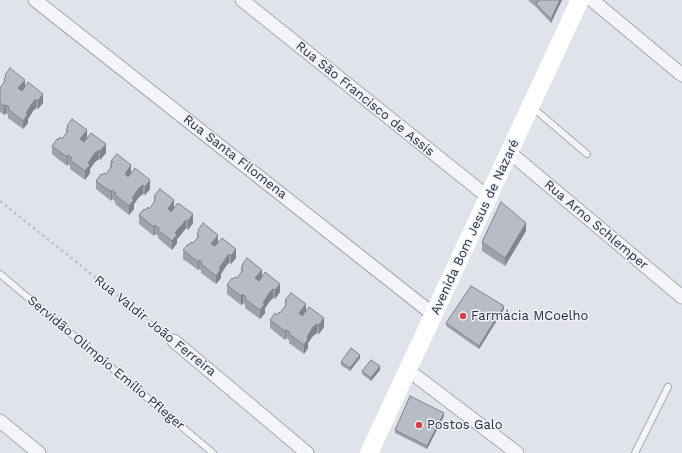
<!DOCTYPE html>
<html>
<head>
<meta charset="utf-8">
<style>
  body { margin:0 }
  canvas { display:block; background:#e1e3ea }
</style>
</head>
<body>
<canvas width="682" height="453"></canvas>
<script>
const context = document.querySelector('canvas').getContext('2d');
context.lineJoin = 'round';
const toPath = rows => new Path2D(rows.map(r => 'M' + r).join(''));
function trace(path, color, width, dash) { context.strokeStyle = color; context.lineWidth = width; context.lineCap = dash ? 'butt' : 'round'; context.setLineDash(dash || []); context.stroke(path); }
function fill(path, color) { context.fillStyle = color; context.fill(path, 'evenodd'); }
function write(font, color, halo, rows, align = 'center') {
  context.font = font + ' "Work Sans",sans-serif'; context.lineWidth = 3; context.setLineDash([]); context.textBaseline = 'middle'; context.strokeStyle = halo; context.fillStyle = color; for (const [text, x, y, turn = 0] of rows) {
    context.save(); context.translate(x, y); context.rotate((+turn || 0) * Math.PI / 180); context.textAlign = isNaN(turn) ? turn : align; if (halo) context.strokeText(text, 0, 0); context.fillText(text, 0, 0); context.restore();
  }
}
const path = toPath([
  [0,201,165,333]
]);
const lane = toPath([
  [532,107,587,154],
  [0,274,213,453],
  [635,453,668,387]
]);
const street = toPath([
  [35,0,434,315],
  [242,0,488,197],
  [592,0,682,75],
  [509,152,682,297],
  [174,341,307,453],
  [408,370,517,453],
  [0,421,39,453]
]);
const secondary = toPath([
  [369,453,580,0]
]);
const wall = toPath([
  [528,0,562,0,551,23,536,7],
  [5,75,25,87,43,103,38,109,36,108,33,111,28,119,28,123,23,129,8,118,8,115,6,113,4,115,0,112,0,88,4,83,4,79,5,78],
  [67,126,87,138,106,153,100,160,99,159,95,162,90,169,90,173,85,180,70,169,70,166,68,164,67,166,52,154,52,146,62,139,66,134],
  [111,161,131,173,150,189,145,195,143,194,139,197,134,204,134,209,129,215,115,204,115,201,112,199,111,201,96,189,96,181,102,175,106,174,110,168],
  [154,196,174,208,193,223,188,230,186,228,179,237,177,239,177,243,172,250,158,238,158,236,155,234,154,236,139,224,139,215,145,210,149,209,154,203],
  [198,230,218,242,236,258,231,264,229,263,226,266,221,274,221,278,216,284,201,273,201,270,199,269,198,270,183,259,183,250,189,245,193,243,197,238,197,234,198,233],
  [526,231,505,266,482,251,482,242],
  [242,265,262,277,280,292,275,299,273,298,270,301,265,308,265,313,260,319,245,308,245,305,243,303,241,305,227,294,227,285,233,279,237,278,241,272],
  [285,300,306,312,324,327,319,334,317,333,313,336,308,343,308,348,304,354,289,343,289,340,286,338,285,340,270,328,270,320,280,313,285,308],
  [504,309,479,349,446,326,446,323],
  [360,358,350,371,341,365,341,362],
  [380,370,371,381,362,374,362,371],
  [444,416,427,449,395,433,395,430]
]);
const shadedWall = toPath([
  [560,0,562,0,551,23,551,19],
  [25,80,25,88,18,97,18,88],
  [43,94,43,103,38,109,38,101],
  [36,99,36,108,33,111,28,119,28,123,23,129,23,121,26,113,33,102],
  [6,105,6,113,4,115,4,106],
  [87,130,87,139,80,148,80,139],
  [106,144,106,153,100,160,100,151],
  [99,150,99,159,95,162,90,169,90,173,85,180,85,171,88,163,95,153],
  [68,155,68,164,67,166,67,157],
  [131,165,131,174,125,183,125,174],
  [150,180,150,189,145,195,145,187],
  [143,185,143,194,139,197,134,204,134,209,129,215,129,206,132,198,139,188],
  [112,190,112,199,111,201,111,192],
  [174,200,174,209,168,218,168,209],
  [193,214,193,223,188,230,188,221],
  [186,220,186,228,179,237,177,239,177,243,172,250,172,241,175,233,179,228],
  [526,223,526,231,505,266,505,258],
  [155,225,155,234,154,236,154,227],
  [218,235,218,244,211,252,211,244],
  [236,249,236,258,231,264,231,256],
  [229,254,229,263,226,266,221,274,221,278,216,284,216,276,219,268,226,258],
  [199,260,199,269,198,270,198,262],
  [262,270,262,278,255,287,255,278],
  [280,284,280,292,275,299,275,290],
  [273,289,273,298,270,301,265,308,265,313,260,319,260,310,263,303,270,292],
  [243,294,243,303,241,305,241,296],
  [306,304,306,313,299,322,299,313],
  [504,306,504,309,479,349,479,346],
  [324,318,324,327,319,334,319,325],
  [317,324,317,333,313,336,308,343,308,348,304,354,304,345,307,337,313,327],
  [286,330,286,338,285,340,285,331],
  [360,355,360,358,350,371,350,368],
  [380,366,380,370,371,381,371,378],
  [444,413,444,416,427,449,427,446]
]);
const building = toPath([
  [539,0,560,0,551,19,536,4,539,0],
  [10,68,25,80,18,88,22,91,28,82,43,94,38,101,36,99,33,102,26,113,28,114,23,121,8,109,9,107,6,105,4,106,0,103,0,88,5,81,4,79,6,76,5,75,10,68],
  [72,119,87,130,80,139,84,142,91,133,106,144,100,151,99,150,95,153,88,163,90,165,85,171,70,160,72,158,68,155,67,157,52,146,57,139,58,140,60,137,62,139,68,131,66,130,68,127,67,126,72,119],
  [117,154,131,165,125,174,128,177,135,168,150,180,145,187,143,185,139,188,132,198,134,200,129,206,115,195,116,193,112,190,111,192,96,181,101,174,102,175,104,173,106,174,112,166,110,165,113,162,111,161,117,154],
  [160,189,174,200,168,209,171,212,178,203,193,214,188,221,186,220,179,228,175,233,177,235,172,241,158,230,159,228,155,225,154,227,139,215,144,209,145,210,148,207,149,209,155,201,154,200,156,197,154,196,160,189],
  [501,202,526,223,505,258,482,242,501,202],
  [203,223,218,235,211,244,215,246,222,238,236,249,231,256,229,254,226,258,219,268,221,269,216,276,201,264,202,262,199,260,198,262,183,250,188,244,189,245,191,242,193,243,199,236,197,234,199,231,198,230,203,223],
  [247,258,262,270,255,278,259,281,265,272,280,284,275,290,273,289,270,292,263,303,265,304,260,310,245,299,246,297,243,294,241,296,227,285,232,278,233,279,235,277,237,278,243,270,241,269,243,266,242,265,247,258],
  [471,286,504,306,479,346,446,323,471,286],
  [291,293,306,304,299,313,302,316,309,307,324,318,319,325,317,324,313,327,307,337,308,339,304,345,289,334,290,332,286,330,285,331,270,320,275,313,277,315,279,312,280,313,286,305,285,304,287,301,285,300,291,293],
  [351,348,360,355,350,368,341,362,351,348],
  [371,360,380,366,371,378,362,371,371,360],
  [410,396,444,413,427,446,395,430,410,396]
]);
const markers = [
  [463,316,4,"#ce464d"],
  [419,425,4,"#ce464d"]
];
const streetNames = [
  ["Rua São Francisco de Assis",365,99,39],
  ["Rua Santa Filomena",235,157,38],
  ["Rua Arno Schlemper",596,225,40],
  ["Avenida Bom Jesus de Nazaré",475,227,-65],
  ["Rua Valdir João Ferreira",155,326,39],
  ["Servidão Olímpio Emílio Pfleger",106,363,40]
];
const poiNames = [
  ["Farmácia MCoelho",471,316],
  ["Postos Galo",427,425]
];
trace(lane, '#a6a9b4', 8);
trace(street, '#a6a9b4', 15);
trace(path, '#bec2c8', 2.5, [3, 3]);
trace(lane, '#f3f5f8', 6);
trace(street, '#f3f5f8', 13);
trace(secondary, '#fff', 18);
fill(wall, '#9ea2aa');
fill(shadedWall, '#81848b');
fill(building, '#b8bcc6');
trace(building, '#81848b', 1);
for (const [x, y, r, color] of markers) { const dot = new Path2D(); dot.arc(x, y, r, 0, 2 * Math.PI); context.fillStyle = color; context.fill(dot); trace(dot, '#f0f2f7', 1.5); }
write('13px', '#292f41', '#f0f2f7', streetNames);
write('13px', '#292f41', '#f0f2f7', poiNames, 'left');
</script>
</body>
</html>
